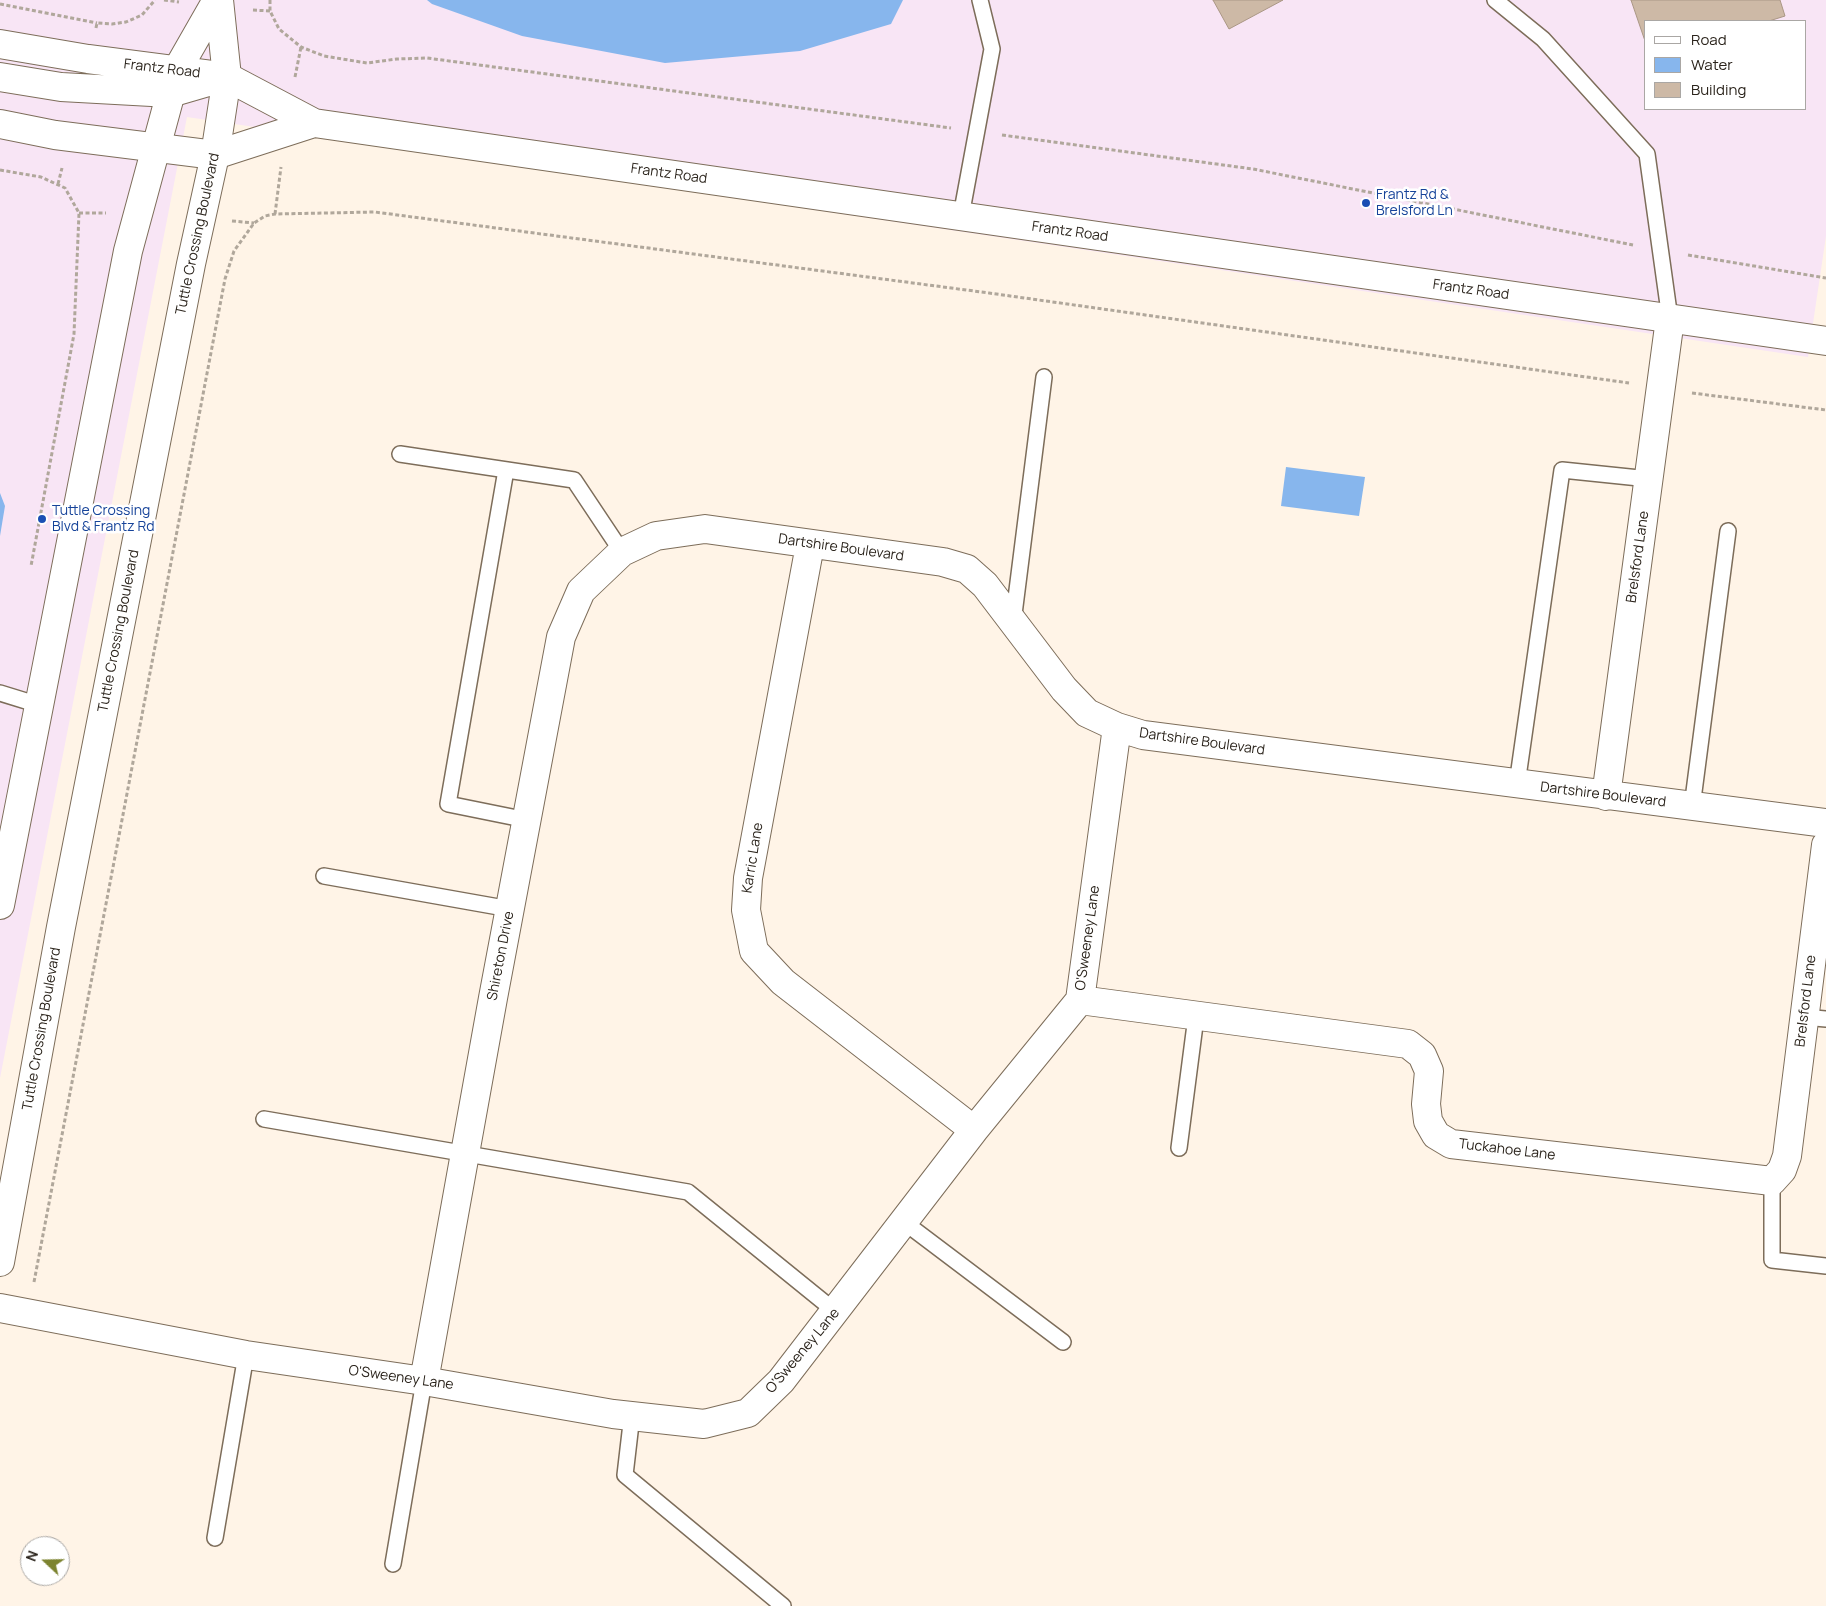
<!DOCTYPE html>
<html>
<head>
<meta charset="utf-8">
<style>
  body { margin:0 }
  #map { position:relative; width:1826px; height:1606px; overflow:hidden; background:#fff4e7; font-family:Manrope,sans-serif }
  canvas { display:block }
  .legend { position:absolute; left:1644px; top:20px; width:162px; height:90px; box-sizing:border-box; background:#fff; border:1px solid #aaa7a4; margin:0; padding:6px 9px; list-style:none; font-size:15px; color:#2b241c }
  .legend li { display:flex; align-items:center; gap:10px; height:25px }
  .legend b { width:25px; border:1px solid #aaa7a4 }
  .north { position:absolute; left:20px; top:1536px; width:50px; height:50px; box-sizing:border-box; background:#fff; border:1px solid #aaa7a4; border-radius:50%; rotate:291deg; font-size:14px; font-weight:700; line-height:20px; text-align:center; color:#2b241c }
  .north::after { content:''; display:block; margin:auto; width:18px; height:22px; background:#7c832f; clip-path:polygon(50% 0,100% 100%,50% 72%,0 100%) }
</style>
</head>
<body>
<div id="map">
<canvas width="1826" height="1606"></canvas>
<ul class="legend">
<li><b style="height:6px;background:#fff"></b>Road</li>
<li><b style="height:14px;background:#87b6ed"></b>Water</li>
<li><b style="height:14px;background:#cdb9a6"></b>Building</li>
</ul>
<div class="north">N</div>
</div>
<script>
const context = document.querySelector('canvas').getContext('2d');
context.lineJoin = 'round';
function fill(path, color) { context.fillStyle = color; context.fill(path, 'evenodd'); }
const toPath = rows => new Path2D(rows.map(r => 'M' + r).join(''));
function trace(path, color, width, dash) { context.strokeStyle = color; context.lineWidth = width; context.lineCap = dash ? 'butt' : 'round'; context.setLineDash(dash || []); context.stroke(path); }
function write(font, color, halo, rows, align = 'center') {
  context.font = font + ' Manrope,sans-serif'; context.lineWidth = 5; context.setLineDash([]); context.textBaseline = 'middle'; context.strokeStyle = halo; context.fillStyle = color; for (const [text, x, y, turn = 0] of rows) {
    context.save(); context.translate(x, y); context.rotate((+turn || 0) * Math.PI / 180); context.textAlign = isNaN(turn) ? turn : align; if (halo) context.strokeText(text, 0, 0); context.fillText(text, 0, 0); context.restore();
  }
}
const commercial = toPath([
  [0,0,1826,0,1826,236,1808,357,187,117,0,1078],
  [1645,21,1805,21,1805,109,1645,109]
]);
const water = toPath([
  [427,0,903,0,891,24,800,51,665,63,522,36,432,4],
  [1286,467,1365,477,1359,516,1281,506],
  [0,493,5,506,0,536]
]);
const building = toPath([
  [1213,0,1283,0,1229,29,1213,0],
  [1631,0,1780,0,1785,16,1769,21,1645,21,1645,41,1631,0]
]);
const path = toPath([
  [164,0,179,2],
  [270,0,270,11,279,29,301,47,324,56,367,63,397,59,427,58,951,128],
  [0,4,97,23],
  [253,10,270,11],
  [96,28,97,23,112,24,126,22,142,15,155,0],
  [295,77,301,47],
  [1002,135,1253,169,1633,245],
  [0,170,41,177,65,188,79,213,74,334,31,566],
  [58,184,62,168],
  [79,213,106,213],
  [275,214,281,167],
  [232,221,254,223],
  [1688,255,1826,278],
  [1692,393,1826,410],
  [34,1282,225,279,234,251,254,223,265,216,275,214,375,212,989,293,1629,383]
]);
const service = toPath([
  [1495,0,1543,39,1647,154,1670,319],
  [961,216,992,49,980,0],
  [400,454,574,480,622,552],
  [506,470,448,804,527,820],
  [1013,622,1044,377],
  [0,693,39,705],
  [1517,784,1562,470,1649,479],
  [1692,807,1728,531],
  [324,876,510,909],
  [1804,1017,1826,1019],
  [264,1119,688,1192,836,1312],
  [1179,1148,1196,1017],
  [1772,1181,1772,1260,1826,1266],
  [904,1222,1063,1342],
  [632,1415,625,1475,783,1606],
  [215,1538,246,1355],
  [393,1564,424,1381]
]);
const minor = toPath([
  [810,545,748,878,746,910,754,951,783,982,974,1130],
  [1606,796,1670,319],
  [1080,1000,1408,1044,1422,1055,1429,1071,1426,1104,1428,1121,1436,1135,1451,1144,1772,1181,1782,1170,1787,1156,1826,845],
  [0,1308,246,1355,424,1381,613,1414,704,1424,748,1413,781,1381,974,1130,1080,1000,1117,727],
  [424,1381,493,998,561,637,581,591,622,552,656,536,705,529,943,562,967,569,985,585,1064,689,1087,713,1117,727,1143,735,1826,823]
]);
const secondary = toPath([
  [0,905,128,251,177,70,217,0],
  [0,1262,61,927,191,264,215,155,227,77,219,0]
]);
const primary = toPath([
  [0,44,88,59,227,77,314,123,1826,341],
  [0,77,61,87,170,93,218,79],
  [0,124,55,135,215,155,314,123]
]);
const markers = [
  [1366,203,5,"#1a4fb4"],
  [42,519,5,"#1a4fb4"]
];
const streetNames = [
  ["Frantz Road",162,69,7],
  ["Frantz Road",669,174,8],
  ["Frantz Road",1070,232,8],
  ["Tuttle Crossing Boulevard",198,234,-78],
  ["Frantz Road",1471,290,8],
  ["Dartshire Boulevard",841,548,8],
  ["Brelsford Lane",1638,557,-82],
  ["Tuttle Crossing Boulevard",119,631,-79],
  ["Dartshire Boulevard",1202,742,8],
  ["Dartshire Boulevard",1603,795,7],
  ["Karric Lane",753,858,-81],
  ["O'Sweeney Lane",1088,938,-82],
  ["Shireton Drive",501,956,-79],
  ["Brelsford Lane",1806,1001,-83],
  ["Tuttle Crossing Boulevard",42,1029,-80],
  ["Tuckahoe Lane",1507,1150,7],
  ["O'Sweeney Lane",803,1351,-50],
  ["O'Sweeney Lane",401,1378,8]
];
const transitNames = [
  ["Frantz Rd &",1376,195],
  ["Brelsford Ln",1376,211],
  ["Tuttle Crossing",52,511],
  ["Blvd & Frantz Rd",52,527]
];
fill(commercial, '#f8e5f5');
fill(water, '#87b6ed');
fill(building, '#cdb9a6');
trace(building, '#aa9785', 1);
trace(service, '#7d6d5a', 18);
trace(minor, '#7d6d5a', 30);
trace(secondary, '#7d6d5a', 30);
trace(primary, '#7d6d5a', 30);
trace(path, '#b0a79b', 3, [4, 2.5]);
trace(service, '#fff', 15);
trace(minor, '#fff', 28);
trace(secondary, '#fff', 28);
trace(primary, '#fff', 28);
for (const [x, y, r, color] of markers) { const dot = new Path2D(); dot.arc(x, y, r, 0, 2 * Math.PI); context.fillStyle = color; context.fill(dot); trace(dot, '#fff', 2); }
write('14px', '#2b241c', '#fff', streetNames);
write('14px', '#164399', '#fff', transitNames, 'left');
</script>
</body>
</html>
